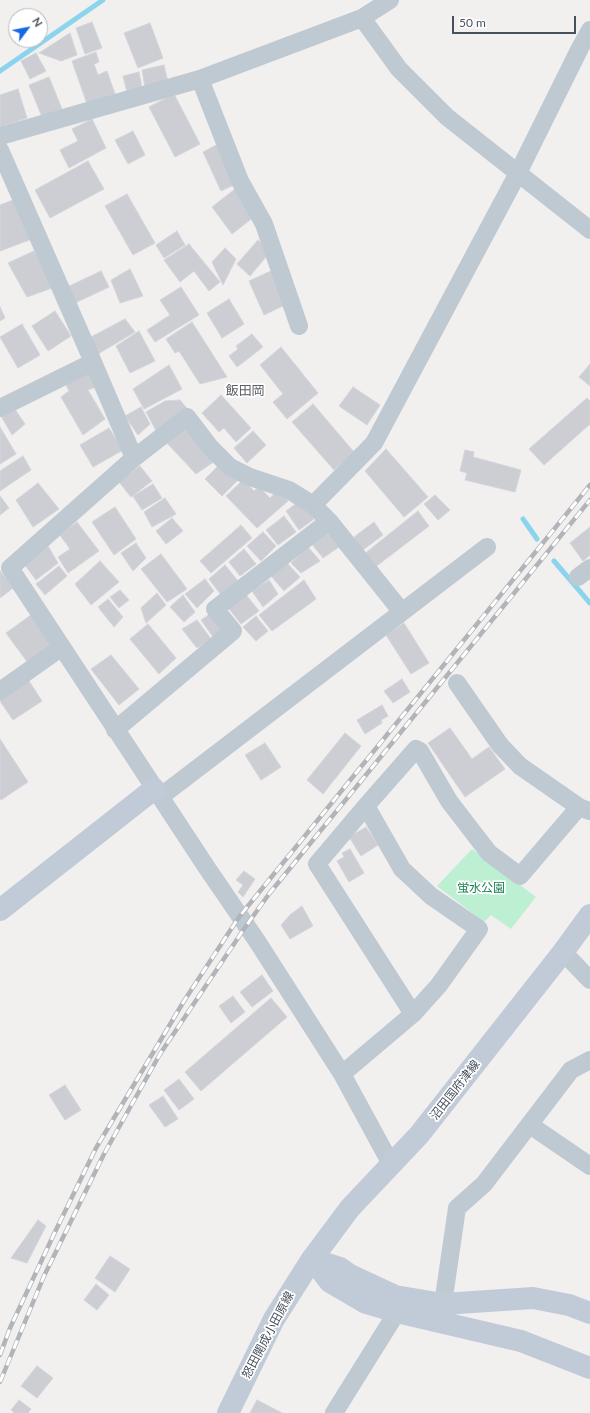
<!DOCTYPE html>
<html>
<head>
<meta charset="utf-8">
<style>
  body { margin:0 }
  #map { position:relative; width:590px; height:1413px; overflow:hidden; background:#f2efef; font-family:Lato,sans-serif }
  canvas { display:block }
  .north { position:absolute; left:8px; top:8px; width:40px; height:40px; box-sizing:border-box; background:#fff; border:1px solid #b5b9be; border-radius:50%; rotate:58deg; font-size:11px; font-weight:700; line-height:16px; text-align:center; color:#47515d }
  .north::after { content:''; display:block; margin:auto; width:14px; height:18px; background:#1768e3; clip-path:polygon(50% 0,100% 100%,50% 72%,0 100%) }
  .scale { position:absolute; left:452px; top:16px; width:124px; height:18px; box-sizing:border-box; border:2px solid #47515d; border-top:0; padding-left:5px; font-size:12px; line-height:14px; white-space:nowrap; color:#47515d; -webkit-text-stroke:3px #fff; paint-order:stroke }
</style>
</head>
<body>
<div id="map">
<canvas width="590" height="1413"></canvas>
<div class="north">N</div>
<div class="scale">50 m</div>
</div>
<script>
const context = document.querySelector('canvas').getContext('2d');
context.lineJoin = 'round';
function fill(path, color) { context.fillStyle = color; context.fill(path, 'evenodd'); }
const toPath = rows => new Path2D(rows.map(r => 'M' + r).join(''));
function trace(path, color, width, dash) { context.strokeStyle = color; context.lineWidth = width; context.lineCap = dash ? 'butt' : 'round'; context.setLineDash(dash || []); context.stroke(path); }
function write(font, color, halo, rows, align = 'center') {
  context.font = font + ' Lato,"Noto Sans JP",sans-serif'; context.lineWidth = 3.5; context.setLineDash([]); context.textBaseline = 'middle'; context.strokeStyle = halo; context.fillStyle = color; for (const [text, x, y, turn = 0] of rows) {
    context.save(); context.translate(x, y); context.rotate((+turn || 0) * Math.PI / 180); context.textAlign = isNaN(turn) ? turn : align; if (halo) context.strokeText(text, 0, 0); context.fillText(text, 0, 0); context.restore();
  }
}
const green = toPath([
  [472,849,536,897,511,929,491,915,484,922,437,886]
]);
const stream = toPath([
  [0,71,103,0],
  [523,519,537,539],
  [554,561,590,603]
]);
const building = toPath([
  [92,22,102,48,85,54,76,28,92,22],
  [150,23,163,58,138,68,124,33,150,23],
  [70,33,77,55,61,61,39,53,70,33],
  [96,52,99,62,94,64,98,75,107,71,115,94,87,104,72,61,96,52],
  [36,53,46,71,30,79,21,61,36,53],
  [164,65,168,82,145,87,142,70,164,65],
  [139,72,142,88,127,92,123,76,139,72],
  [49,77,62,109,42,117,29,85,49,77],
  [18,89,27,118,0,127,0,95,18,89],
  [174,94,200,144,175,157,149,107,174,94],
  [92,119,106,148,69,168,60,150,78,141,72,129,92,119],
  [133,131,145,155,128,164,115,140,133,131],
  [220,143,238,183,221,191,203,152,220,143],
  [88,161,104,189,50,218,35,190,88,161],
  [235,189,255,216,232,234,212,207,235,189],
  [127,194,155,243,133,255,105,206,127,194],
  [13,200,32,239,0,251,0,205,13,200],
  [177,231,185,245,164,258,156,245,177,231],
  [258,240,271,251,250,276,237,264,258,240],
  [189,244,220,282,209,291,194,271,180,282,164,260,189,244],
  [225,248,236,259,223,285,212,262,225,248],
  [34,251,55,287,27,297,8,263,34,251],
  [130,269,143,296,120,303,111,280,130,269],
  [273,270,289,303,264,315,249,281,273,270],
  [101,271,109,287,73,304,65,288,101,271],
  [181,287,199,315,155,342,147,330,170,315,160,300,181,287],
  [229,299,244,324,222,338,207,313,229,299],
  [0,307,5,318,0,321,0,307],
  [55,311,71,336,48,351,32,326,55,311],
  [125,319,135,332,98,354,89,338,125,319],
  [192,322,227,377,200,384,179,351,175,353,166,339,192,322],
  [22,324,40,355,18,368,0,337,22,324],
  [139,331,155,361,130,373,116,346,139,331],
  [252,334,263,347,237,367,229,356,238,349,236,346,252,334],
  [281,347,318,393,287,419,273,402,283,394,260,365,281,347],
  [590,364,590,386,579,377,590,364],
  [169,365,182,389,144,409,133,389,169,365],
  [87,368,98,386,88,390,105,419,83,435,61,397,69,391,64,381,87,368],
  [353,387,380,405,367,425,339,406,353,387],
  [221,395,251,428,236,442,224,428,219,432,202,413,221,395],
  [587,398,590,401,590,424,544,465,529,449,587,398],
  [180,400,190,412,158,434,146,412,165,401,180,400],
  [313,404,354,452,334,470,292,422,313,404],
  [12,405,25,424,12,435,0,414,12,405],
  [141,407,150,424,138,435,125,416,141,407],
  [185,424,215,461,196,474,165,441,185,424],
  [0,427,16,454,0,464,0,427],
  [109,428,123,450,93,467,80,445,109,428],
  [253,431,266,445,247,463,234,448,253,431],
  [386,449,428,497,404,517,365,471,386,449],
  [465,450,474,452,473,457,521,470,515,492,465,480,467,473,460,471,465,450],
  [23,456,31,470,0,491,0,471,23,456],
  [221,463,238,480,222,496,205,479,221,463],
  [140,466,152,481,131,497,119,482,140,466],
  [243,480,254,491,259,487,270,498,278,490,288,501,257,528,226,496,243,480],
  [38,483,59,509,33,527,16,500,38,483],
  [153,484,162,498,142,510,133,496,153,484],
  [435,495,450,510,438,520,424,504,435,495],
  [0,496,9,508,0,515,0,496],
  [165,498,176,514,152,527,144,512,165,498],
  [301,500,314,519,299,530,286,511,301,500],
  [115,507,136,539,114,555,92,522,115,507],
  [418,511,429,526,374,568,363,555,418,511],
  [284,516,296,532,278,545,266,530,284,516],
  [172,518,183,531,166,544,156,531,172,518],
  [77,522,99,551,68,573,58,557,70,549,60,535,77,522],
  [374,522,383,535,360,552,354,537,374,522],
  [241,525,252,538,211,573,200,561,241,525],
  [590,527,590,555,583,561,570,543,590,527],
  [325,531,339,547,323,558,311,543,325,531],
  [263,532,276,546,261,561,247,546,263,532],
  [136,543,146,558,133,571,121,553,136,543],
  [48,546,58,563,36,580,25,565,48,546],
  [308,547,320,561,301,573,291,563,308,547],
  [244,549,256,564,240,576,229,562,244,549],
  [161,554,187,589,167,602,141,569,161,554],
  [100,561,119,582,91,605,75,584,100,561],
  [287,563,300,577,284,591,271,576,287,563],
  [225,565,238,581,221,595,209,579,225,565],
  [59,566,67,576,45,595,36,584,59,566],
  [0,571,13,588,0,598,0,571],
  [205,579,214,591,197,608,185,594,205,579],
  [269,580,278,594,263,607,252,591,269,580],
  [304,580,316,599,272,631,259,615,304,580],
  [120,590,129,600,119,608,110,597,120,590],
  [244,592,259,611,241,624,226,605,244,592],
  [157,593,166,605,146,623,141,608,157,593],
  [183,595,195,612,184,622,170,607,183,595],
  [108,599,123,617,114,627,98,607,108,599],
  [213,612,226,627,213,637,201,620,213,612],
  [31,615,53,644,28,663,6,633,31,615],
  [256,616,268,631,256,641,243,627,256,616],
  [197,620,211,639,197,648,182,629,197,620],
  [404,623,429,663,411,674,386,635,404,623],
  [148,624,176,658,159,674,130,639,148,624],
  [111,655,139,689,119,705,91,669,111,655],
  [27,678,42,701,13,720,0,701,0,696,27,678],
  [402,679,410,692,393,703,384,691,402,679],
  [382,705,388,716,381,720,382,723,365,734,357,720,382,705],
  [450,728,472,759,489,747,505,769,465,797,428,743,450,728],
  [345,733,361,746,323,794,307,780,345,733],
  [0,739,28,782,1,800,0,798,0,739],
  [265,743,281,767,261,780,245,755,265,743],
  [366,827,378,845,361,856,349,837,366,827],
  [350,849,364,873,349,882,337,861,344,857,342,853,350,849],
  [244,871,255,879,243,897,238,892,243,885,236,880,244,871],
  [302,906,313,926,290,939,281,925,291,914,302,906],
  [262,975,273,991,252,1007,240,992,262,975],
  [233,996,245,1012,231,1023,219,1006,233,996],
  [271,998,287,1017,201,1091,185,1072,271,998],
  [179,1079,194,1099,179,1110,164,1090,179,1079],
  [65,1085,81,1110,65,1120,49,1095,65,1085],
  [163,1096,178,1119,165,1127,149,1105,163,1096],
  [38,1220,46,1226,27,1263,11,1258,38,1220],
  [110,1256,130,1269,115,1292,95,1278,110,1256],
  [96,1284,109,1295,97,1310,84,1300,96,1284],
  [37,1366,53,1378,37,1398,21,1386,37,1366],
  [19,1400,31,1409,28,1413,13,1413,14,1412,11,1410,19,1400],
  [257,1400,282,1413,250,1413,257,1400]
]);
const street = toPath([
  [362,18,399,69,447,117,590,230],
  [200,79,240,181,264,224,299,326],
  [0,136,200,79,362,18,390,0],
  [0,150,93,362,134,458,10,568,207,868,257,941,342,1074,391,1164],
  [0,408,93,362],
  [134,458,187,417,210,447,230,467,250,477,289,490,313,505,329,521,402,612],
  [313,505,374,443,518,173,580,48,590,30],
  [578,577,590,568],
  [457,683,500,745,520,766,579,807,589,811],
  [0,691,62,647],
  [115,730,233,631,215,609,329,521],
  [160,797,487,547],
  [563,952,590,980],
  [413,1014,317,864,366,806,416,749,420,751,449,801,489,853,520,876,579,807],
  [342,1074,413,1014,439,985,479,929,431,896,402,869,366,806],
  [530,1125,590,1166],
  [443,1304,457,1208,484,1184,571,1070,590,1060],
  [334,1413,397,1312]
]);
const secondary = toPath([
  [0,910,154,789],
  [312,1259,330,1282,366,1303,397,1312,521,1341,590,1368],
  [312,1259,340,1268,350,1275,395,1296,443,1304,533,1298,569,1305,590,1313],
  [228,1413,274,1319,312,1259,350,1208,419,1135,563,952,590,915]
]);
const rail = toPath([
  [0,1355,10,1328,54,1234,96,1148,184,1001,239,917,590,485],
  [0,1382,44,1276,104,1154,160,1054,246,926,269,894,590,500]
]);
const parkNames = [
  ["蛍水公園",481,888]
];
const streetNames = [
  ["沼田国府津線",455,1090,-52],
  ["怒田開成小田原線",268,1335,-62]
];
const neighbourhoodNames = [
  ["飯田岡",245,391]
];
fill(green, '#bdefd3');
trace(stream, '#8ad4ed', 5);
fill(building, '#ccced4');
trace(building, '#d3d5db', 1);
trace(street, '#bfc9d1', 18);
trace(secondary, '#c1cbd8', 22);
trace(rail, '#b1b4b9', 4.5);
trace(rail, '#fff', 3, [9]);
write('12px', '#167f4f', '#fff', parkNames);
write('12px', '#47515d', '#fff', streetNames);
write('13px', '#5b5f64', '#fff', neighbourhoodNames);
</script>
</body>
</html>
